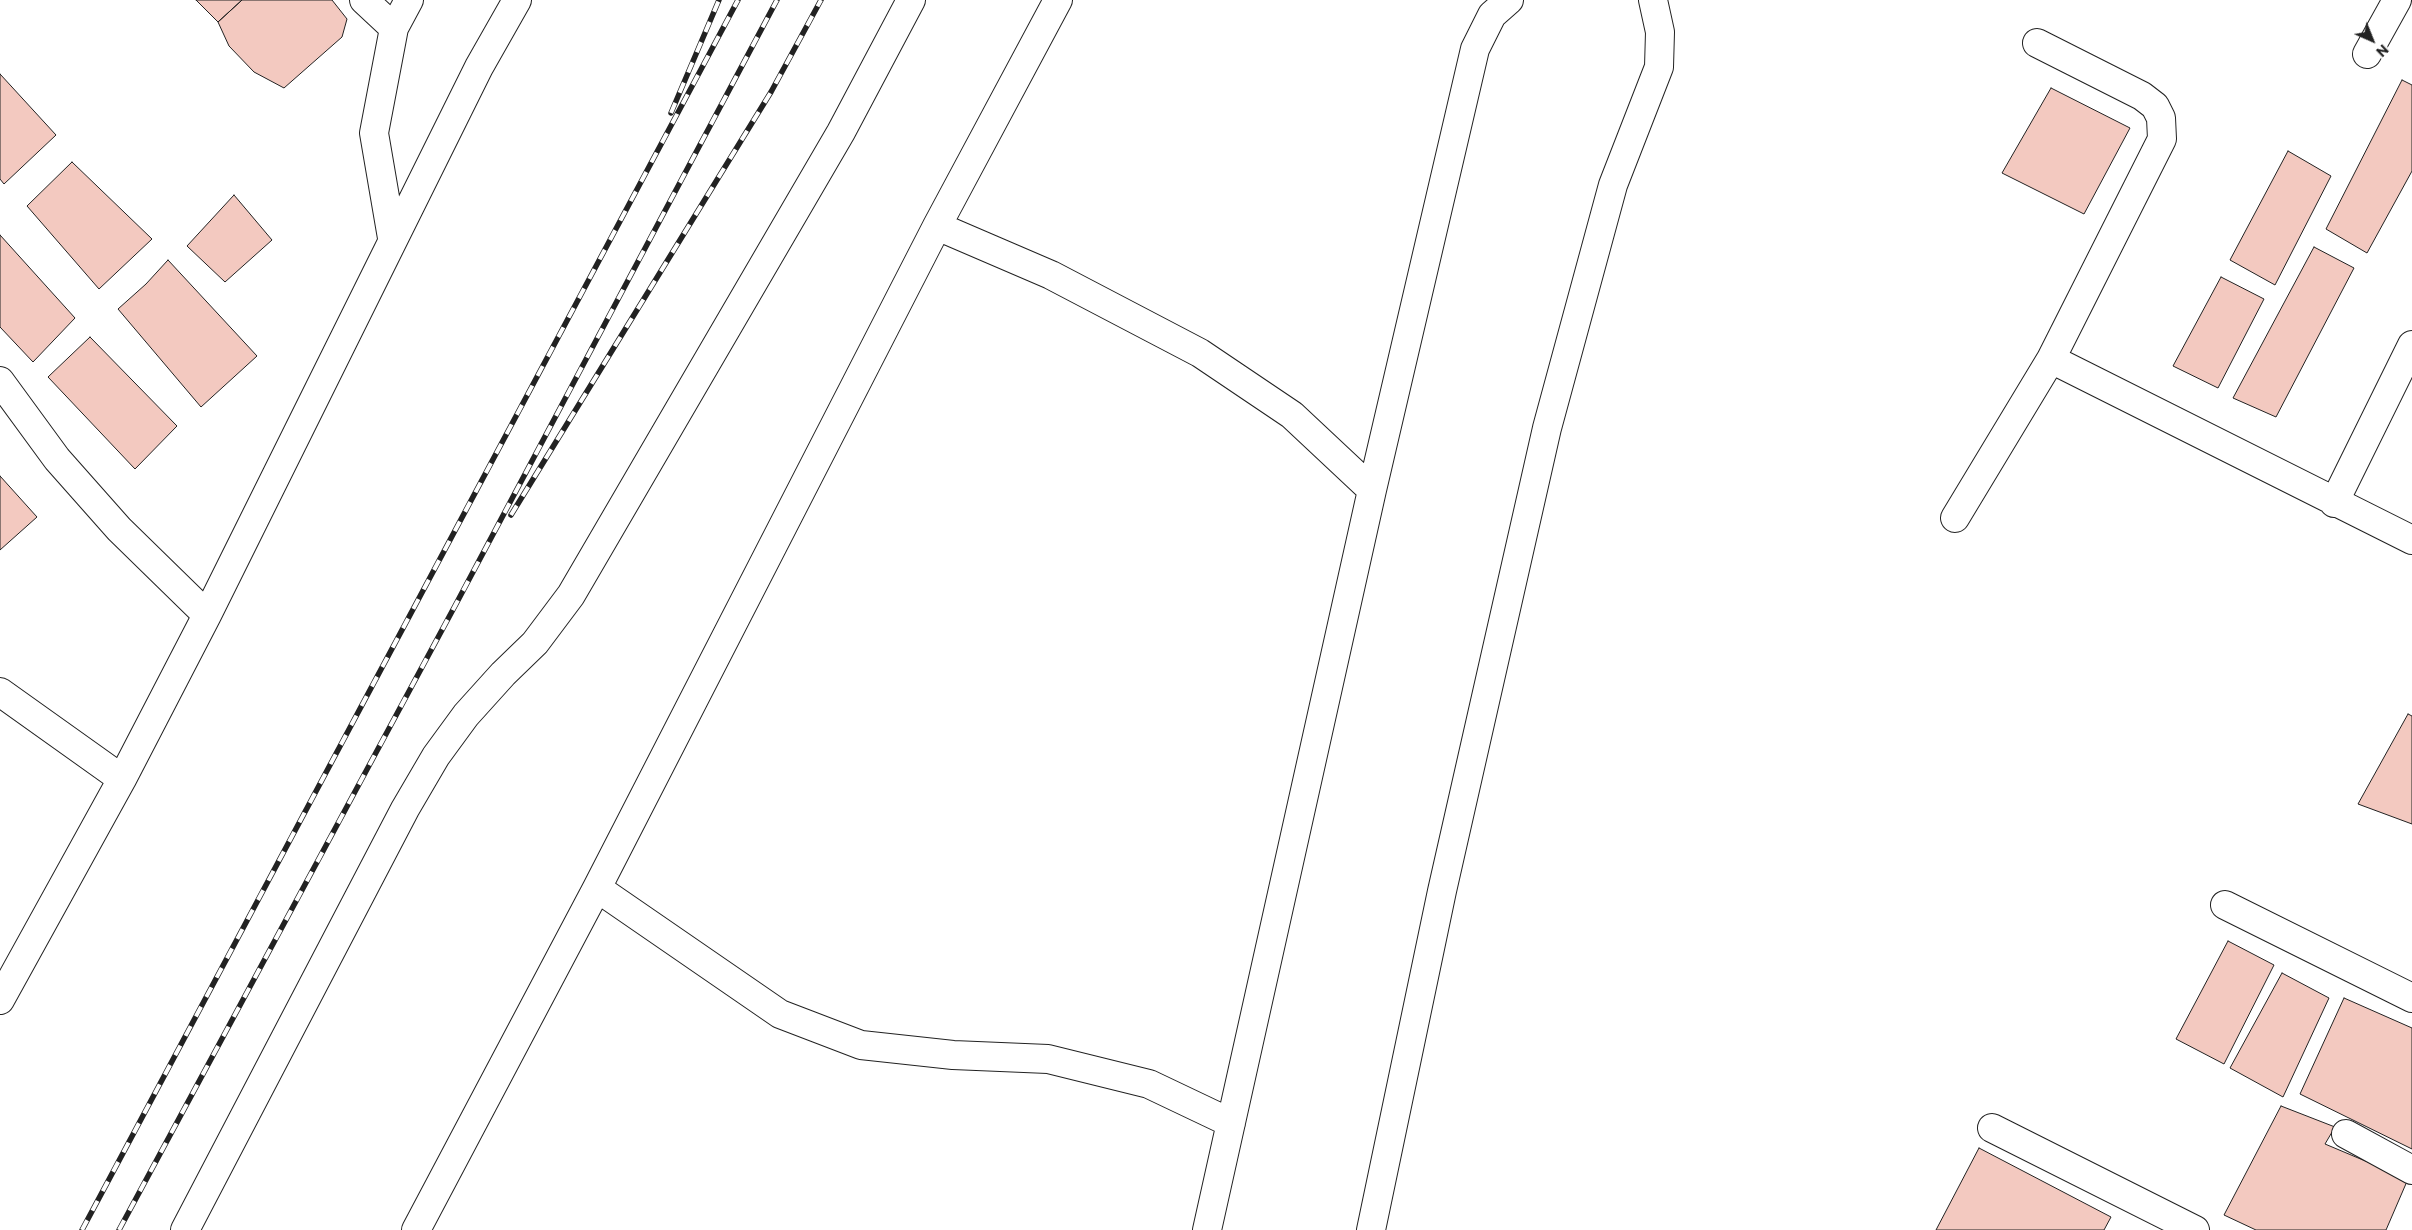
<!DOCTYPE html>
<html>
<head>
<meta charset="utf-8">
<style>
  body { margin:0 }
  #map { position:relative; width:2412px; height:1230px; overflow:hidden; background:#fff; font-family:Commissioner,sans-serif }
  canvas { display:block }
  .north { position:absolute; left:2347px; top:15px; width:50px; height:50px; -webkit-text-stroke:4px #fff; paint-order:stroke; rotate:136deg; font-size:14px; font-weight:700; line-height:20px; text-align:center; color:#222 }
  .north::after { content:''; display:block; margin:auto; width:18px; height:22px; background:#222; clip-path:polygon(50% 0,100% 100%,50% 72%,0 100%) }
</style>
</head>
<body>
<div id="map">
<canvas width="2412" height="1230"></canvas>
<div class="north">N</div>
</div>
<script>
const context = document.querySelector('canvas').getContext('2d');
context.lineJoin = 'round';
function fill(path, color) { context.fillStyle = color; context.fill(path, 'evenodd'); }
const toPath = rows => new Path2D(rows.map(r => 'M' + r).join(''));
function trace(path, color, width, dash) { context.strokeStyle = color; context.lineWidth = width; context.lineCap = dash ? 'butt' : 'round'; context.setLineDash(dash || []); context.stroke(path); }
const building = toPath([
  [196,0,242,0,218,22,196,0],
  [242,0,332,0,347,19,342,37,284,88,254,72,229,46,218,22,242,0],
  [0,74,56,135,4,184,0,179,0,74],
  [2402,80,2412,85,2412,171,2367,253,2326,229,2402,80],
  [2051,88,2130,128,2084,214,2002,173,2051,88],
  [2288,151,2331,176,2275,285,2230,260,2288,151],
  [72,162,152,239,99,289,27,206,72,162],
  [234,195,272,240,225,282,187,246,234,195],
  [0,235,75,318,33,362,0,327,0,235],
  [2314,247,2354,268,2276,417,2233,398,2314,247],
  [168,260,257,356,201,407,118,309,146,284,168,260],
  [2221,277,2264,299,2218,388,2173,366,2221,277],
  [90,337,177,426,135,469,48,377,90,337],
  [0,476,37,517,0,550,0,476],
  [2408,714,2412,716,2412,824,2358,804,2408,714],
  [2228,941,2274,965,2224,1064,2176,1039,2228,941],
  [2282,973,2329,998,2283,1097,2230,1068,2282,973],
  [2344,998,2412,1028,2412,1149,2300,1094,2344,998],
  [2281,1106,2335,1127,2325,1144,2408,1179,2386,1230,2256,1230,2224,1215,2281,1106],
  [1979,1148,2111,1217,2104,1230,1936,1230,1979,1148]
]);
const minor = toPath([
  [364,0,394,28],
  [2367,54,2397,0],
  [937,226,1051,275,1200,353,1292,415,1372,490],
  [392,238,374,133,394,28,409,0],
  [2051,359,2412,540],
  [0,381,57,459,119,529,207,615],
  [2334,503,2412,345],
  [1955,518,2051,359,2162,139,2161,118,2155,106,2142,96,2037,43],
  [0,692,122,779],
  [597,888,780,1014,861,1045,953,1055,1048,1059,1149,1084,1231,1123],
  [2225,905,2412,998],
  [0,1000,122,779,207,615,479,67,517,0],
  [1992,1128,2195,1230],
  [2346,1134,2412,1170],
  [185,1230,405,809,436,756,466,715,503,674,535,643,571,595,841,132,911,0],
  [416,1230,597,888,937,226,1058,0],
  [1207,1230,1372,490,1475,49,1492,15,1509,0],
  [1371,1230,1442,891,1547,428,1613,185,1659,67,1660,32,1653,0]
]);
const rail = toPath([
  [671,113,719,0],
  [511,515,771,92,821,0],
  [82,1230,738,0],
  [119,1230,456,604,777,0]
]);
fill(building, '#f3c9c0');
trace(building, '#222', 1);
trace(minor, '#222', 30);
trace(minor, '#fff', 28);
trace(rail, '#222', 5.5);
trace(rail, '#fff', 4, [11]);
</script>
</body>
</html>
